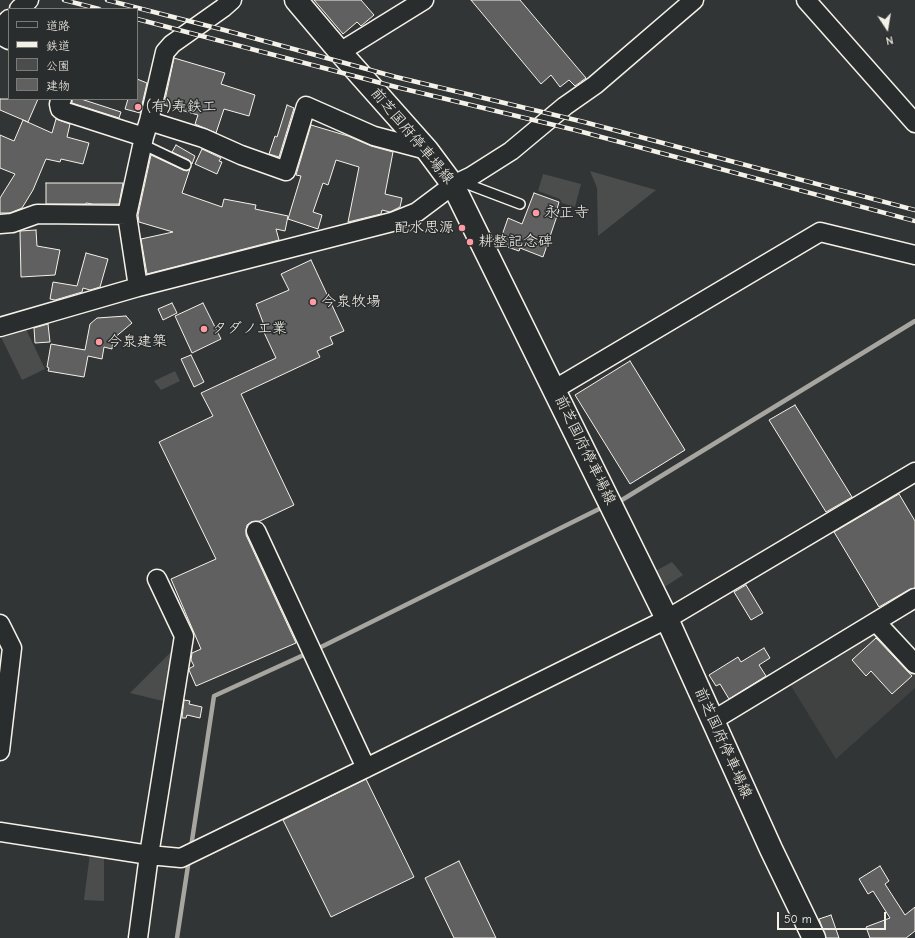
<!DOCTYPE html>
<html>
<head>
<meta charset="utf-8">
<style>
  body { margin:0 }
  #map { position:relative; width:915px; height:938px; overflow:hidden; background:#323535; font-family:"Comic Neue","Klee One",sans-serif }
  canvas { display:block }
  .legend { position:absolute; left:8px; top:8px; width:130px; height:92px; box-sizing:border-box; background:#2a2d2e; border:1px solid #7b7b78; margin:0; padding:5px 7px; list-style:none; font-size:12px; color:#f4f1e8 }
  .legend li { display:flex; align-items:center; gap:8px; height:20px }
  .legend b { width:20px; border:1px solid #7b7b78 }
  .north { position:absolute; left:867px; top:8px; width:40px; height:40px; -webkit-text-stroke:3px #2a2d2e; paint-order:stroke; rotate:168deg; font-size:11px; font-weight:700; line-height:16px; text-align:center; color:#f4f1e8 }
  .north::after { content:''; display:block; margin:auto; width:14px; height:18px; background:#f4f1e8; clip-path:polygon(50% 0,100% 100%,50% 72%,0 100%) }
  .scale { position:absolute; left:777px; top:912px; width:109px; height:18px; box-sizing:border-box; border:2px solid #f4f1e8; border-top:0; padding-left:5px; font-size:12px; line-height:14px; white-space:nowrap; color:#f4f1e8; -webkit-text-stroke:3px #2a2d2e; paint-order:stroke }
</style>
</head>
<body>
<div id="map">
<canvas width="915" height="938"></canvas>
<ul class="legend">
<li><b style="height:5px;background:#2a2d2e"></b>道路</li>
<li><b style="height:5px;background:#f4f1e8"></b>鉄道</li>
<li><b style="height:11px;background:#4b4d4c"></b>公園</li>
<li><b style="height:11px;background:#5f605f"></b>建物</li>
</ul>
<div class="north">N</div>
<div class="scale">50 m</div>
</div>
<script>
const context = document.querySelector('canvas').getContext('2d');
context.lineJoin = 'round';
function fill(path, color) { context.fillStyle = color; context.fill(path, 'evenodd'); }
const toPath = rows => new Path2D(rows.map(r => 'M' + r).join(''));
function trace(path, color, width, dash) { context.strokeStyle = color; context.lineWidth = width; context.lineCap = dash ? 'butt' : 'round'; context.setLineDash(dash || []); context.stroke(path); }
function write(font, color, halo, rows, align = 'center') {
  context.font = font + ' "Comic Neue","Klee One",sans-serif'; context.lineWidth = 3; context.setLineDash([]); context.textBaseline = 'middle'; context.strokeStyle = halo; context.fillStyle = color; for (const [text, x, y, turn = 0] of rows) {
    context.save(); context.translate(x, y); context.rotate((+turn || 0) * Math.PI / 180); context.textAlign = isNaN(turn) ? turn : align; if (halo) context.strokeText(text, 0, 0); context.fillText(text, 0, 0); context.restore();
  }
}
const built = toPath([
  [875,628,915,671,915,688,836,759,788,681]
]);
const green = toPath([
  [590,171,656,190,598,236,597,188],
  [543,174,581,184,575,207,562,203,560,199,538,191],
  [24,325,45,369,22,380,0,335],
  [175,371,180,381,161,390,154,381],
  [672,562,683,575,660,590,652,573],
  [181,642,171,703,130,693],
  [90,853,104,855,104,901,84,900]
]);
const stream = toPath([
  [617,503,915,321],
  [315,650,603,507],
  [191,847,214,696,308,653],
  [177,938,189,859]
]);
const building = toPath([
  [314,0,361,0,374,15,361,26,357,22,343,34,314,0],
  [471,0,520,0,586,78,575,86,569,80,560,87,551,75,541,84,471,0],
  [174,58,225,73,221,84,255,95,249,116,224,109,216,133,195,124,198,115,164,105,174,58],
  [137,79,147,83,140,113,125,109,128,99,137,99,137,79],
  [0,99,38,99,28,122,0,110,0,99],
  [72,99,81,99,121,112,119,118,72,103,72,99],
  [287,105,294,108,279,157,269,154,275,136,277,137,287,105],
  [56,119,70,124,67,137,89,143,83,164,61,159,60,162,46,159,33,190,22,208,10,213,0,213,0,198,15,174,0,168,0,135,14,141,23,120,52,133,56,119],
  [311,125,348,136,371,146,393,152,385,194,402,198,400,207,390,212,382,210,381,214,348,222,359,167,336,160,328,185,323,183,313,212,322,215,318,229,288,219,301,176,296,175,311,125],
  [176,145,195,156,192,164,189,160,172,152,176,145],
  [202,149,221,158,219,161,222,162,217,174,195,164,202,149],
  [151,155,183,170,187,171,190,169,182,193,222,207,224,199,256,205,255,209,288,216,285,231,276,229,279,240,147,274,141,239,173,232,139,222,138,215,151,155],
  [46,183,123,183,119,204,93,204,86,203,86,204,46,204,46,183],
  [534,193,559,202,557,209,559,210,543,257,520,248,519,251,499,244,508,218,522,224,534,193],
  [36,230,37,246,60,250,55,275,21,277,20,231,36,230],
  [86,253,108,259,100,287,90,290,83,288,82,292,55,300,50,299,53,282,77,286,86,253],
  [311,260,344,331,330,337,333,344,317,351,320,357,241,394,294,505,260,521,251,522,247,525,246,530,246,535,296,643,196,686,189,670,190,668,194,666,191,660,192,653,201,649,171,579,216,559,159,442,213,416,201,393,276,358,261,326,264,325,256,304,289,290,281,274,311,260],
  [172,303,177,313,163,320,158,309,172,303],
  [203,303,221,339,192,353,175,316,203,303],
  [126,316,132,323,113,339,112,349,104,347,102,359,88,356,84,377,48,371,49,368,47,367,51,344,85,350,90,324,97,318,126,316],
  [48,324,50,342,35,343,34,328,48,324],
  [191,355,204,382,194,387,181,359,191,355],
  [630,361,685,450,630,484,575,395,630,361],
  [795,405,852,497,826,512,769,420,795,405],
  [899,494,915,521,915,588,910,589,879,607,834,532,899,494],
  [746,585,763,613,751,620,734,592,746,585],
  [876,638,912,676,892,694,871,671,866,676,852,660,876,638],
  [764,648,770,658,759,665,766,676,729,699,720,684,716,686,709,675,738,657,741,662,764,648],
  [184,700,190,701,189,704,202,707,200,718,187,715,186,718,182,718,184,700],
  [366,779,414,877,331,917,283,820,366,779],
  [459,861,496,938,454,938,425,878,459,861],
  [880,866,889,881,885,884,905,915,915,907,915,931,906,938,870,938,866,927,890,918,873,891,868,894,859,879,880,866],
  [831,915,839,938,826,938,819,919,831,915]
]);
const service = toPath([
  [142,144,186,165],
  [462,182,520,204]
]);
const minor = toPath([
  [806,0,915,123],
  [19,9,29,0],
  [0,29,9,19],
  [0,35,9,40],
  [340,52,424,0],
  [62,99,59,104,60,109,63,111,144,137],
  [149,121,203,138,241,155,286,171,306,106,374,136,427,150],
  [0,224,12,223,37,214,127,215],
  [138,287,127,215,144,137,149,121,165,52,172,44,223,8,232,0],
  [0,327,138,287,392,222,417,212,453,185,470,177,511,151,565,106,595,85,694,0],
  [555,389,820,232,915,255],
  [256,531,366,768],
  [876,622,915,664],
  [0,624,12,648,0,751],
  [712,721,915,598],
  [0,832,149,855,181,858,366,768,667,619,915,472],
  [138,938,149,855,184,636,157,579]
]);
const secondary = toPath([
  [296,0,340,52,427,150,453,185,667,619,771,849,814,938]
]);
const rail = toPath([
  [64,0,99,9],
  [107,0,224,30,396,77,584,122,915,210],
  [137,19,396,87,575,130,915,221]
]);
const markers = [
  [138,107,4,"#ff9aa2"],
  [536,213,4,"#ff9aa2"],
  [462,228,4,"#ff9aa2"],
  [470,242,4,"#ff9aa2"],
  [313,302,4,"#ff9aa2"],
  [204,329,4,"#ff9aa2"],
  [99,342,4,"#ff9aa2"]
];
const poiNames = [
  ["(有)寿鉄工",146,107],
  ["永正寺",544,213],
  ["配水思源",454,228,"right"],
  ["耕整記念碑",478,242],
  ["今泉牧場",321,302],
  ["タダノ工業",212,329],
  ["今泉建築",107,342]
];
const streetNames = [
  ["前芝国府停車場線",412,136,50],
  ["前芝国府停車場線",585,450,64],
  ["前芝国府停車場線",723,743,66]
];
fill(built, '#404242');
fill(green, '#4b4d4c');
trace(stream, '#a6a5a0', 4.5);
fill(building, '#5f605f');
trace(building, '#f4f1e8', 1);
trace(service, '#f4f1e8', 12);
trace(minor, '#f4f1e8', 21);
trace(secondary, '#f4f1e8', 25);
trace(service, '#2a2d2e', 9);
trace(minor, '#2a2d2e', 18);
trace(secondary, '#2a2d2e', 22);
trace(rail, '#f4f1e8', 4.5);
trace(rail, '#2a2d2e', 3, [9]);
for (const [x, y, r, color] of markers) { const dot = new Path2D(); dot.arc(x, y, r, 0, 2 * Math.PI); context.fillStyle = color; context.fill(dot); trace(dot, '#2a2d2e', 1.5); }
write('15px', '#f4f1e8', '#2a2d2e', poiNames, 'left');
write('15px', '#f4f1e8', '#2a2d2e', streetNames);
</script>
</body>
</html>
